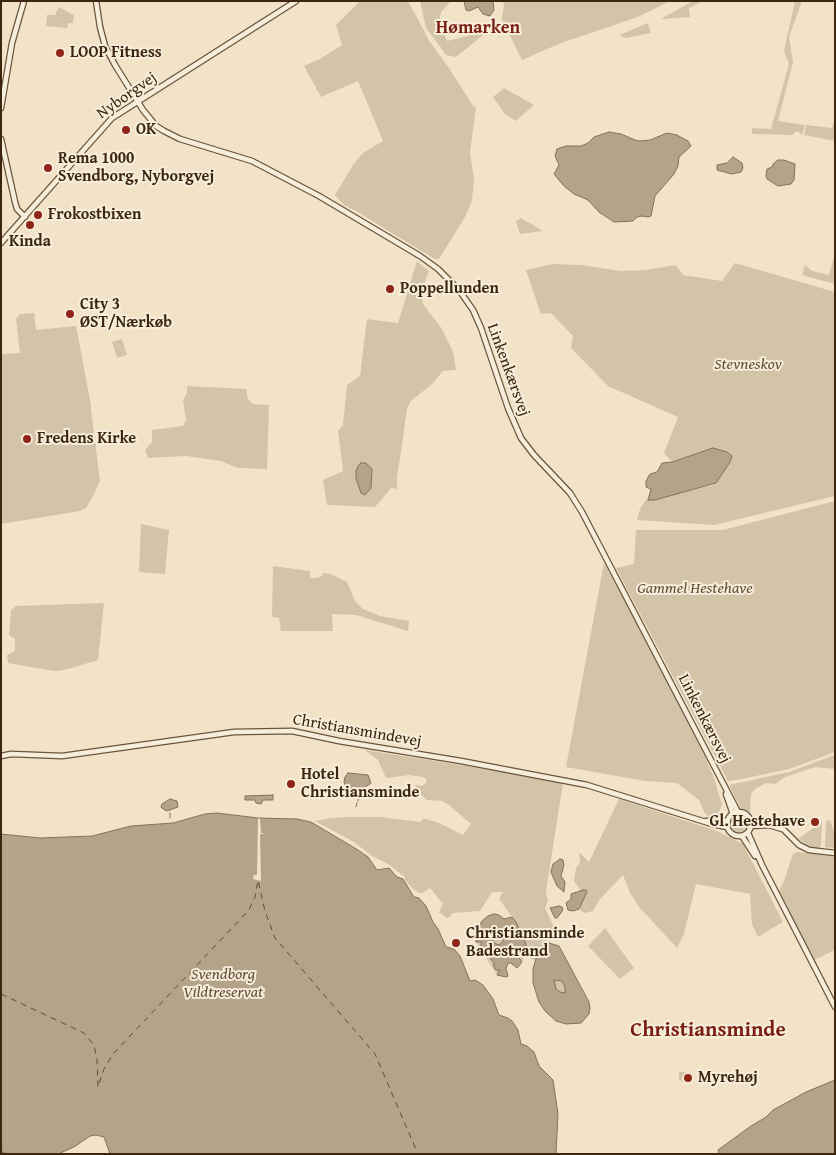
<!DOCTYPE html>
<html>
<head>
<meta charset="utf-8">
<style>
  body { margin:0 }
  #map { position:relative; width:836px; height:1155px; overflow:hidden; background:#f2e3c8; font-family:"Gentium Book Plus",serif }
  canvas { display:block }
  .frame { position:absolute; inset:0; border:2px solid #3d260f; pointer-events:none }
</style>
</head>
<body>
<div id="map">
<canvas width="836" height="1155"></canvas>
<div class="frame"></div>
</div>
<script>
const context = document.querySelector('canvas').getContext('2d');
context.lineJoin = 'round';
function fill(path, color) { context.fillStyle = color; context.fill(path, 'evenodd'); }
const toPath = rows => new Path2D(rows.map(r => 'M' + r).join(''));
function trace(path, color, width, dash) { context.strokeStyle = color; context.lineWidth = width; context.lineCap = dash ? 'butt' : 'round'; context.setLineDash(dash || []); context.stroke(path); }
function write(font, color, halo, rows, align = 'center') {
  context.font = font + ' "Gentium Book Plus",serif'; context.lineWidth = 4; context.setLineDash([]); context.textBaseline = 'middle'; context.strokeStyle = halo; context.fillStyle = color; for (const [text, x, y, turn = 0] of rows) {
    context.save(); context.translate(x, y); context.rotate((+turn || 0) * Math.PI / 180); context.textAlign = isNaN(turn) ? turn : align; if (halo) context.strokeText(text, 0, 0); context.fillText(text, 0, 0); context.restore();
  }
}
const green = toPath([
  [360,1,408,1,430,42,449,68,473,106,476,107,470,153,474,179,472,201,465,217,439,259,435,259,382,227,358,212,344,205,335,195,353,165,363,153,383,141,358,81,321,97,304,66,320,59,342,45,336,25],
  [420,1,451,1,441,12,439,23,447,41,480,33,498,23,456,57,446,55,426,28],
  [503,1,670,1,638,17,561,43,522,60,502,19,504,5],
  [693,1,703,1,689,8,690,17,661,19],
  [795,1,802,1,789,37,793,62,778,121,805,125,802,135,797,131,792,135,752,134,752,128,771,129,789,64,784,51],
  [59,7,74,15,73,23,68,23,67,28,46,26,47,15,55,15],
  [648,23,651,33,625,38,620,35],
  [504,88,534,105,516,121,505,114,493,97],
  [835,116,835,141,804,135,806,125,832,128],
  [521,218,543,231,520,234,516,221],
  [835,252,835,284,802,275,805,265,812,271,829,275],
  [417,261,429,271,421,292,423,304,442,329,453,352,456,370,443,371,432,384,411,401,407,409,401,452,397,477,397,489,391,488,375,507,327,505,323,480,343,471,338,431,343,425,347,385,360,376,367,319,398,323],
  [735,263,835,292,835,496,714,525,637,520,640,509,647,498,652,500,655,500,689,490,711,486,718,481,729,464,729,454,713,448,672,462,664,453,678,417,608,386,571,348,573,336,551,313,541,314,526,270,553,264,581,265,621,271,646,270,676,265,683,275,722,281],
  [34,313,36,330,76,326,90,400,100,481,92,498,86,508,80,511,1,524,1,354,20,353,16,319,20,314],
  [122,339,127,355,117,358,112,342],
  [187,386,246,389,248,399,253,404,269,405,267,469,238,468,221,461,186,456,148,458,145,450,152,442,152,430,183,426,186,420,183,400,187,393],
  [835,501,835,752,789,769,742,779,728,781,616,568,634,564,636,530,723,530],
  [141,524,169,530,165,574,139,572],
  [604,563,653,651,700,744,714,778,722,804,718,815,708,816,704,812,699,800,677,783,645,781,566,767],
  [273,566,310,571,310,578,317,578,322,576,323,573,331,574,347,582,355,601,363,609,380,616,409,621,408,631,356,615,332,614,333,631,281,631,279,618,272,617],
  [104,603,98,660,64,670,54,671,8,663,7,655,15,651,15,639,9,635,11,610,16,606],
  [365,750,504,772,563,783,546,891,548,901,545,908,555,929,538,952,535,961,524,955,522,962,519,959,518,953,522,949,516,922,499,899,503,892,492,892,480,911,452,913,451,916,447,918,439,912,443,904,430,888,422,893,419,893,412,888,405,880,405,877,388,864,372,856,354,842,315,821,331,818,350,817,380,817,421,822,423,819,426,819,439,823,463,835,471,824,449,805,442,801,427,800,420,794,415,785,422,786,426,783,427,780,423,777,409,775,386,778,378,760],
  [835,755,835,769,815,767,785,777,775,784,766,783,755,789,751,794,750,812,749,813,741,809,729,785,789,772],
  [619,799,717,831,743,844,783,922,758,937,752,924,750,894,696,884,684,934,677,948,640,908,630,893,623,875,600,899,593,911,584,913,579,909,587,892,587,891,581,891,574,881,576,868,580,862,579,852,589,862],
  '732 825a7 7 0 1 1 14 0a7 7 0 1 1-14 0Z',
  [830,820,835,835,835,848,825,847,826,821],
  [822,822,821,846,818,848,811,847,798,839],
  [797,852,835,857,835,950,814,960,779,891,784,881,793,854],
  [605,928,634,968,620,979,588,946],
  [494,929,497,930,503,935,503,942,499,945,493,943,492,940,491,933],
  [479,941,486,954,501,970,497,975,476,942],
  [555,979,562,981,565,987,565,993,560,992,555,988,553,981],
  [679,1072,691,1072,691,1079,688,1082,683,1082,679,1079]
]);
const water = toPath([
  [464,1,493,1,494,10,490,16,483,14,478,7,469,11,466,10,464,1],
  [609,132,621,134,635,140,640,141,650,140,667,133,677,135,688,141,691,146,679,157,678,166,674,174,655,196,651,216,648,217,642,216,637,217,633,221,614,222,599,212,588,200,574,194,564,186,554,174,559,165,555,156,557,149,566,146,581,146,588,143,594,137,609,132],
  [733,157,742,163,743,168,741,172,732,174,717,170,717,165,727,163,733,157],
  [778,160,784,160,795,164,794,180,791,184,778,186,767,179,766,176,767,169,772,167,773,164,778,160],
  [713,448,727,452,732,456,730,462,716,483,655,500,648,500,651,489,646,487,646,481,650,474,657,472,662,463,672,462,713,448],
  [361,463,366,463,372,469,371,488,365,495,361,493,356,478,356,471,358,466,361,463],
  [348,773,368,775,371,783,361,790,349,788,345,785,344,782,345,777,348,773],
  [273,795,273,800,263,800,261,804,256,803,255,800,245,800,245,796,273,795],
  [170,799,177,801,178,807,167,811,163,809,161,807,162,804,170,799],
  [217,813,258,818,297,819,311,822,358,850,368,857,377,870,389,868,397,877,403,879,414,897,419,898,426,906,433,922,438,929,446,947,454,949,460,956,470,981,475,980,483,985,493,999,499,1015,508,1018,512,1021,518,1030,521,1044,527,1046,534,1052,539,1066,553,1080,558,1114,556,1154,110,1154,104,1137,96,1135,90,1136,74,1147,58,1154,9,1154,1,1152,1,834,40,838,92,836,131,826,173,823,205,814,217,813],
  [560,859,563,860,564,865,561,876,565,882,564,892,557,886,551,872,553,864,560,859],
  [583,890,586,890,587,892,579,909,573,911,568,910,566,903,571,899,571,894,583,890],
  [559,906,562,907,563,910,557,918,555,918,550,908,559,906],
  [494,914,499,915,504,919,512,917,516,922,526,944,526,950,521,950,517,955,522,962,517,968,511,963,508,963,506,969,508,976,506,977,497,975,500,970,496,970,494,967,494,963,481,946,481,942,476,942,476,932,482,921,488,916,494,914],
  [494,929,497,930,503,935,503,942,499,945,494,943,492,940,491,932,494,929],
  [549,943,559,946,589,1002,590,1008,589,1014,581,1023,566,1024,556,1021,545,1011,539,1002,533,983,533,969,538,952,543,946,549,943],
  [554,980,562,981,565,987,565,993,560,992,556,989,554,980],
  [835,1080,835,1154,719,1154,718,1150,751,1126,766,1117,773,1110,806,1092,835,1080]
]);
const pier = toPath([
  [258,818,260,819,261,833,266,834,260,834,261,881,253,879,254,875,257,875]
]);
const stream = toPath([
  [358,801,359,794],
  [356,807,357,803],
  [170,813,170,818]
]);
const ferry = toPath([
  [1,994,84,1033,94,1045,97,1060,98,1087,104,1069,113,1054,249,910,255,897,258,880,265,911,275,938,375,1054,418,1154]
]);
const tertiary = toPath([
  [96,1,100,27,105,46,115,65,143,110,156,126,164,131,180,139,252,161,319,196,420,256,438,269,459,290,473,310,481,328,508,408,521,438,534,455,570,493,582,512,738,812],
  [1,108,12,43,24,1],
  [1,139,15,202,17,209,25,217],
  [1,243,112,118,296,1],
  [1,756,11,754,62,756,234,732,292,731,339,741,461,761,587,785,712,824,727,827],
  [726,794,733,814],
  '727 824a12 12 0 1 1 24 0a12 12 0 1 1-24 0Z',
  [706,821,728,821],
  [751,821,764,820,778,824,799,845,809,850,835,853],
  [751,826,769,825,782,829],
  [748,833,762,865,835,1007],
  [742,836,755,856]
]);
const markers = [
  [60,53,5,"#8f2418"],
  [126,130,5,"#8f2418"],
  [48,168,5,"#8f2418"],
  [38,215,5,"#8f2418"],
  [30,225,5,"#8f2418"],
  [390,289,5,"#8f2418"],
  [70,314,5,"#8f2418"],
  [27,439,5,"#8f2418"],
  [291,784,5,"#8f2418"],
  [815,822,5,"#8f2418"],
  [456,943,5,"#8f2418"],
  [688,1078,5,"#8f2418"]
];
const poiNames = [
  ["LOOP Fitness",70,53],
  ["OK",136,130],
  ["Rema 1000",58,159],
  ["Svendborg, Nyborgvej",58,177],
  ["Frokostbixen",48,215],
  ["Kinda",30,242,"center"],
  ["Poppellunden",400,289],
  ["City 3",80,305],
  ["ØST/Nærkøb",80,323],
  ["Fredens Kirke",37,439],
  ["Hotel",301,775],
  ["Christiansminde",301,793],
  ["Gl. Hestehave",805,822,"right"],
  ["Christiansminde",466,934],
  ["Badestrand",466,952],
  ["Myrehøj",698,1078]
];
const streetNames = [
  ["Nyborgvej",127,96,-35],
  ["Linkenkærsvej",508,370,70],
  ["Linkenkærsvej",704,719,63],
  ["Christiansmindevej",357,731,10]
];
const parkNames = [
  ["Stevneskov",748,365],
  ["Gammel Hestehave",695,589],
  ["Svendborg",223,975],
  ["Vildtreservat",223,993]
];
const neighbourhoodNames = [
  ["Hømarken",478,28]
];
const districtNames = [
  ["Christiansminde",708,1031]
];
fill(green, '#d3c3a9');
fill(water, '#b4a389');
trace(water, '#847158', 1);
fill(pier, '#f2e3c8');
trace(stream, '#847158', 1);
trace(ferry, '#614c34', 1, [6, 5]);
trace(tertiary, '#6a553d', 7);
trace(tertiary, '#f7eddb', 4.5);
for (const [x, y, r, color] of markers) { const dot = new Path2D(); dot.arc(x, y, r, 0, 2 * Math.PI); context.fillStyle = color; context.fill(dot); trace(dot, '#f7eddb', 2); }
write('bold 16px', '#3d260f', '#f7eddb', poiNames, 'left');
write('16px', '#3d260f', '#f7eddb', streetNames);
write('italic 16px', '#624d36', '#f7eddb', parkNames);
write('bold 18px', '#7a1f14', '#f7eddb', neighbourhoodNames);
write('bold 21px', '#7a1f14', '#f7eddb', districtNames);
</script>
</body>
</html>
